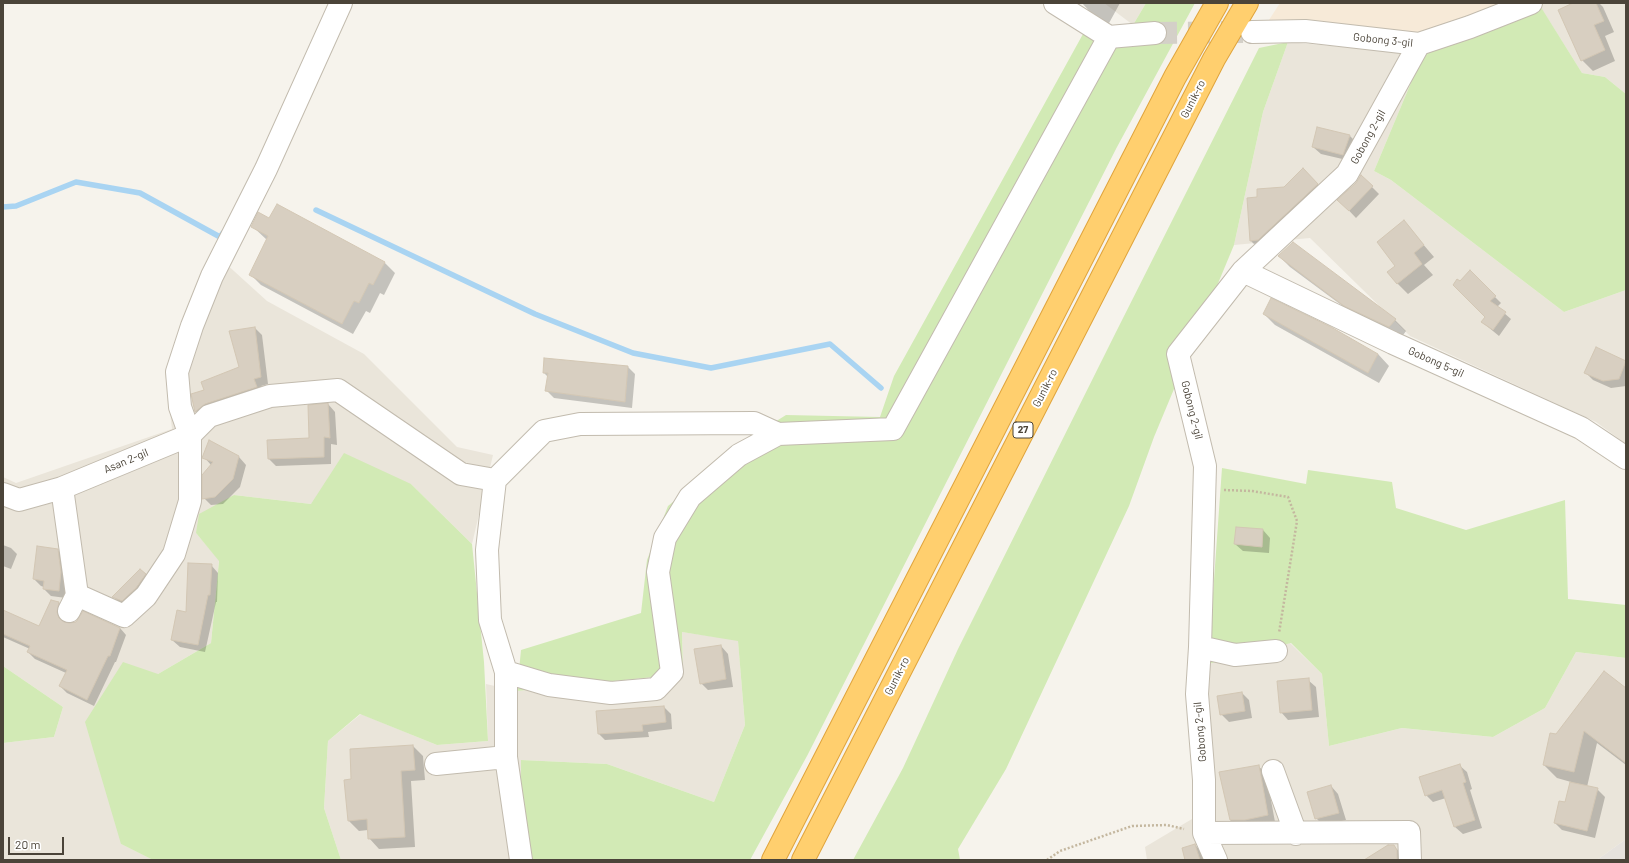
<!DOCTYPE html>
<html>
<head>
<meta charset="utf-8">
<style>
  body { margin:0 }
  #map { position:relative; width:1629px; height:863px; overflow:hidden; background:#f6f3ec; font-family:Barlow,sans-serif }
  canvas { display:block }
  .frame { position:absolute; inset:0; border:4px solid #4b4439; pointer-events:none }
  .scale { position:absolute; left:8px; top:837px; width:56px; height:18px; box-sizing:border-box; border:2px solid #4b4439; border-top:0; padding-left:5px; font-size:12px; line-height:14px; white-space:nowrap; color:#4b4439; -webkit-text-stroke:3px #fff; paint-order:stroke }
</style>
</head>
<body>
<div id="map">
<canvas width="1629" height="863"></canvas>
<div class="frame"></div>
<div class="scale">20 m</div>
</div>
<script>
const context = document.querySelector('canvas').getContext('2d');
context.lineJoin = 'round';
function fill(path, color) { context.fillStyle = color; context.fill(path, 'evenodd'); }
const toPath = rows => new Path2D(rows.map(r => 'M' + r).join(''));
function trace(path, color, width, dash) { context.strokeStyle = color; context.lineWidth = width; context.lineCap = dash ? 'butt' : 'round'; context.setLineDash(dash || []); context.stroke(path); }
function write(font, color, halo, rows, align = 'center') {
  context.font = font + ' Barlow,sans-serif'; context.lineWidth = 4; context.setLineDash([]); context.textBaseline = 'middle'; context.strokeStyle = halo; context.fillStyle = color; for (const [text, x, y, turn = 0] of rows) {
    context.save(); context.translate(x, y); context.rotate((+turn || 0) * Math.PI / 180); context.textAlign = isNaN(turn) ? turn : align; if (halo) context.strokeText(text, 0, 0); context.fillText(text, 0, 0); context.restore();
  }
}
const residential = toPath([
  [1104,3,1146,3,1133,25],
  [1538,3,1626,3,1626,94,1605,77,1582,73],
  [1288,42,1423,54,1374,171,1391,180,1564,312,1626,290,1626,444,1596,422,1410,336,1310,238,1234,245,1263,112],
  [213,252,267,301,364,354,457,447,493,455,472,544,411,484,311,504,234,495,196,533,219,560,211,643,158,674,121,844,153,860,3,860,3,743,54,737,63,707,3,666,3,477,16,483,172,429,165,371],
  [682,632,738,640,745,725,714,802,607,764,521,760,521,817,533,860,341,860,324,808,328,741,361,714,437,745,488,741,486,684,517,691,683,674],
  [1290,643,1322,674,1329,746,1402,728,1493,737,1545,708,1576,652,1626,658,1626,839,1597,860,1147,860,1145,847,1192,819,1208,664]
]);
const commercial = toPath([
  [1280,3,1505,3,1417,35,1267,23]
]);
const industrial = toPath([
  [1626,839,1626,860,1597,860]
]);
const green = toPath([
  [1146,3,1195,3,1117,147,807,756,750,860,533,860,521,817,521,760,607,764,714,802,745,725,738,641,682,632,683,674,517,691,521,650,641,613,647,560,668,506,754,435,786,415,880,417,894,376,1083,34,1133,25],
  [1539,4,1582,73,1605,77,1626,94,1626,290,1564,312,1391,180,1374,171,1423,54],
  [1288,42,1263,112,1234,245,1154,437,1129,506,1006,769,958,849,960,860,853,860,903,768,958,649,1116,332,1259,48],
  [344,453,411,484,472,544,484,662,488,741,437,745,360,714,328,741,324,808,341,860,153,860,121,844,85,722,123,662,158,674,211,643,219,561,196,533,199,514,234,495,311,504],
  [1222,468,1306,484,1308,470,1392,482,1396,508,1466,530,1565,500,1568,599,1626,605,1626,658,1576,652,1545,708,1493,737,1402,728,1329,746,1322,674,1291,643,1208,664],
  [3,666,63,707,54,737,3,743]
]);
const shadow = toPath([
  [1082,3,1120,3,1108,25,1093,15],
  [1576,3,1599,3,1603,7,1614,32,1605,36,1615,61,1593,71,1582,60],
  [1318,128,1350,136,1357,143,1351,161,1321,154,1313,147],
  [1303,169,1325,192,1258,248,1251,241,1259,198,1285,187],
  [1361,176,1379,194,1356,218,1339,200,1356,184],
  [270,220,384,262,395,273,384,295,380,293,370,313,366,311,353,334,261,285,250,274,267,240,252,226],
  [1404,222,1434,257,1424,265,1433,275,1408,294,1397,283,1396,266],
  [1279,256,1395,320,1406,331,1401,338,1356,316,1290,267],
  [1470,272,1501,303,1497,307,1511,319,1499,336,1482,322,1486,317,1460,282],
  [1264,314,1378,354,1389,366,1379,383,1275,325],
  [255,328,262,335,268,384,261,386,263,394,203,418,196,411,205,391,241,368],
  [1596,349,1626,362,1626,386,1611,388,1593,380,1585,372],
  [628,367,635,374,632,408,554,398,546,390,548,377,544,373],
  [328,404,335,412,337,445,331,444,331,464,276,466,269,459,310,439],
  [204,457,239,457,246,465,240,487,223,504,211,505,204,498,211,465],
  [1263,530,1270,538,1269,553,1243,551,1235,544],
  [3,545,11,548,17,554,11,569,3,566],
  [57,550,65,557,66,598,51,596,44,589,44,587,41,586,34,579],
  [211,565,218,573,217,602,216,602,205,652,180,647,172,640],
  [140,570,152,582,121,604,114,597],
  [52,601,59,603,66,610,63,620,64,623,76,622,120,628,126,635,116,662,115,662,94,706,67,693,60,686,66,673,35,659,28,652,30,649,3,637,3,611,40,627],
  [721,646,728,654,733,687,708,690,701,683],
  [1308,680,1316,687,1319,717,1288,720,1281,712],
  [1626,689,1626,765,1597,743,1587,787,1597,789,1605,797,1595,838,1562,830,1555,823,1566,803,1571,782,1557,778,1544,765,1557,735],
  [1242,693,1249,700,1252,718,1229,722,1221,714],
  [664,707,671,714,672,729,648,732,649,737,605,740,599,734],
  [413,746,423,756,425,780,411,781,415,847,379,849,369,838,368,830,359,831,349,821,353,780],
  [1459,765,1467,772,1472,789,1470,790,1482,828,1463,834,1455,827,1446,798,1433,802,1426,795],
  [1258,766,1266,773,1275,822,1238,827,1230,820],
  [1331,786,1338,794,1346,820,1323,825,1316,818],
  [1195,845,1202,852,1204,860,1186,860],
  [1393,846,1400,852,1404,860,1366,860]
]);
const stream = toPath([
  [3,207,16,206,76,182,140,193,220,237,223,233],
  [316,210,535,314,633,353,711,368,830,344,881,388]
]);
const building = toPath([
  [1573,3,1596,3,1604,21,1594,25,1605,50,1581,61,1558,10,1573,3],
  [1317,127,1350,135,1343,155,1312,147,1317,127],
  [1303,168,1318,184,1258,240,1250,241,1247,198,1257,197,1257,189,1284,187,1303,168],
  [1361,175,1373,186,1349,211,1337,200,1356,183,1361,175],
  [277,204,385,262,373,285,369,283,359,303,354,301,342,324,249,275,268,236,251,227,258,212,269,218,277,204],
  [1404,220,1424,245,1414,253,1422,264,1397,284,1387,272,1395,266,1377,242,1404,220],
  [1293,242,1396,319,1389,327,1344,306,1278,256,1293,242],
  [1470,270,1496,296,1490,301,1506,312,1493,330,1481,322,1485,317,1453,285,1457,279,1460,281,1470,270],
  [1271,298,1331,327,1378,354,1368,373,1263,314,1271,298],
  [255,327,261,377,254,379,257,387,205,404,195,412,191,394,204,390,201,382,239,367,229,331,255,327],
  [1596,347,1626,361,1619,379,1603,381,1584,373,1596,347],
  [544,358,628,366,625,402,545,391,548,373,543,373,544,358],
  [328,403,330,438,324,437,324,457,268,459,267,440,309,438,308,405,328,403],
  [209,440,239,456,233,479,215,497,202,499,202,475,213,462,202,458,209,440],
  [1236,527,1263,529,1262,547,1234,544,1236,527],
  [37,546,58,549,61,572,59,591,43,589,44,581,33,579,37,546],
  [188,563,212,564,210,595,208,595,198,645,171,640,177,610,186,612,188,563],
  [140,569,146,574,136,588,122,601,112,597,140,569],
  [51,600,59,602,57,612,59,618,64,622,69,623,76,622,83,611,120,628,110,656,108,656,87,700,59,686,67,670,27,652,30,646,3,634,3,610,39,626,51,600],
  [721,645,726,679,700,684,694,649,721,645],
  [1604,671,1626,688,1626,763,1584,731,1574,772,1543,765,1550,733,1556,734,1604,671],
  [1309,678,1312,710,1280,713,1277,681,1309,678],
  [1242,692,1245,711,1220,715,1217,696,1242,692],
  [664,706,666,722,642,725,643,731,598,734,596,711,664,706],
  [413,745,415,770,401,771,405,837,368,839,367,819,348,821,344,780,351,779,350,749,413,745],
  [1460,764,1466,782,1463,783,1475,820,1454,827,1442,790,1425,796,1419,777,1460,764],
  [1259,765,1268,815,1245,820,1230,820,1219,772,1259,765],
  [1570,782,1598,788,1587,831,1554,823,1559,801,1565,802,1570,782],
  [1331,785,1339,813,1315,819,1307,792,1331,785],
  [1195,844,1200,860,1185,860,1182,848,1195,844],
  [1388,845,1394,845,1397,850,1397,860,1364,860,1388,845]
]);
const minorTunnel = toPath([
  [1155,33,1246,32]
]);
const path = toPath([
  [1224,490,1252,491,1288,497,1297,521,1279,633],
  [1047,860,1060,851,1132,826,1167,825,1184,829]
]);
const minor = toPath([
  [1055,3,1109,37,1155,33],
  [1252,32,1305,31,1419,44,1470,27,1531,3],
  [1243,271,1393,343,1581,428,1626,458],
  [778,434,739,455,690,497,665,538,658,572,672,672,656,689,611,693,549,685,506,672,490,620,487,550,495,480,544,431,580,424,754,423,778,434,893,429,1109,37],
  [3,494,19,500,62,488],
  [77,595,124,616,146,596,174,554,190,501,190,435,180,407,177,372,192,326,212,276,266,169,341,3],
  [69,611,77,595,62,488,190,435,209,416,270,396,338,390,461,474,495,480],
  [1200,647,1235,655,1276,651],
  [506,757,521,860],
  [436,764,506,757,506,672],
  [1273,771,1296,834],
  [1204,833,1409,832,1410,860],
  [1216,860,1204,833,1204,780,1197,694,1200,647,1205,466,1178,354,1243,271,1347,174,1419,44]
]);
const highway = toPath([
  [773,860,1175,77,1217,3],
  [803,860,1214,59,1247,3]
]);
const shields = [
  [1023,430,20]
];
const shieldNames = [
  ["27",1023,430]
];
const streetNames = [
  ["Gobong 3-gil",1383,40,6],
  ["Gunik-ro",1193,99,-63],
  ["Gobong 2-gil",1368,137,-61],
  ["Gobong 5-gil",1436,362,24],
  ["Gunik-ro",1045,388,-63],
  ["Gobong 2-gil",1192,410,76],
  ["Asan 2-gil",126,461,-23],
  ["Gunik-ro",897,676,-63],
  ["Gobong 2-gil",1200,732,-95]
];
fill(residential, '#eae5da');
fill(commercial, '#f7ead8');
fill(industrial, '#e6e2dd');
fill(green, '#d2eab5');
fill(shadow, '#0003');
trace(stream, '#a9d4f2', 5.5);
fill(building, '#d8cfc1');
trace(building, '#d3c7b4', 1);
trace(minorTunnel, '#d4d0c8', 22, [22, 11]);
trace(minor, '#c2bbae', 24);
trace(highway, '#e0a43c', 24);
trace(path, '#c4b79f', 2.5, [2, 2]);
trace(minor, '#fff', 22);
trace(highway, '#ffcf6e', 22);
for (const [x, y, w] of shields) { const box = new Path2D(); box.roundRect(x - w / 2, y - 8, w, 16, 3); context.fillStyle = '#fff'; context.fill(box); trace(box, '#4b4439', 1); }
write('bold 10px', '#4b4439', null, shieldNames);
write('11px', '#4b4439', '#fff', streetNames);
</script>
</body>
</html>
